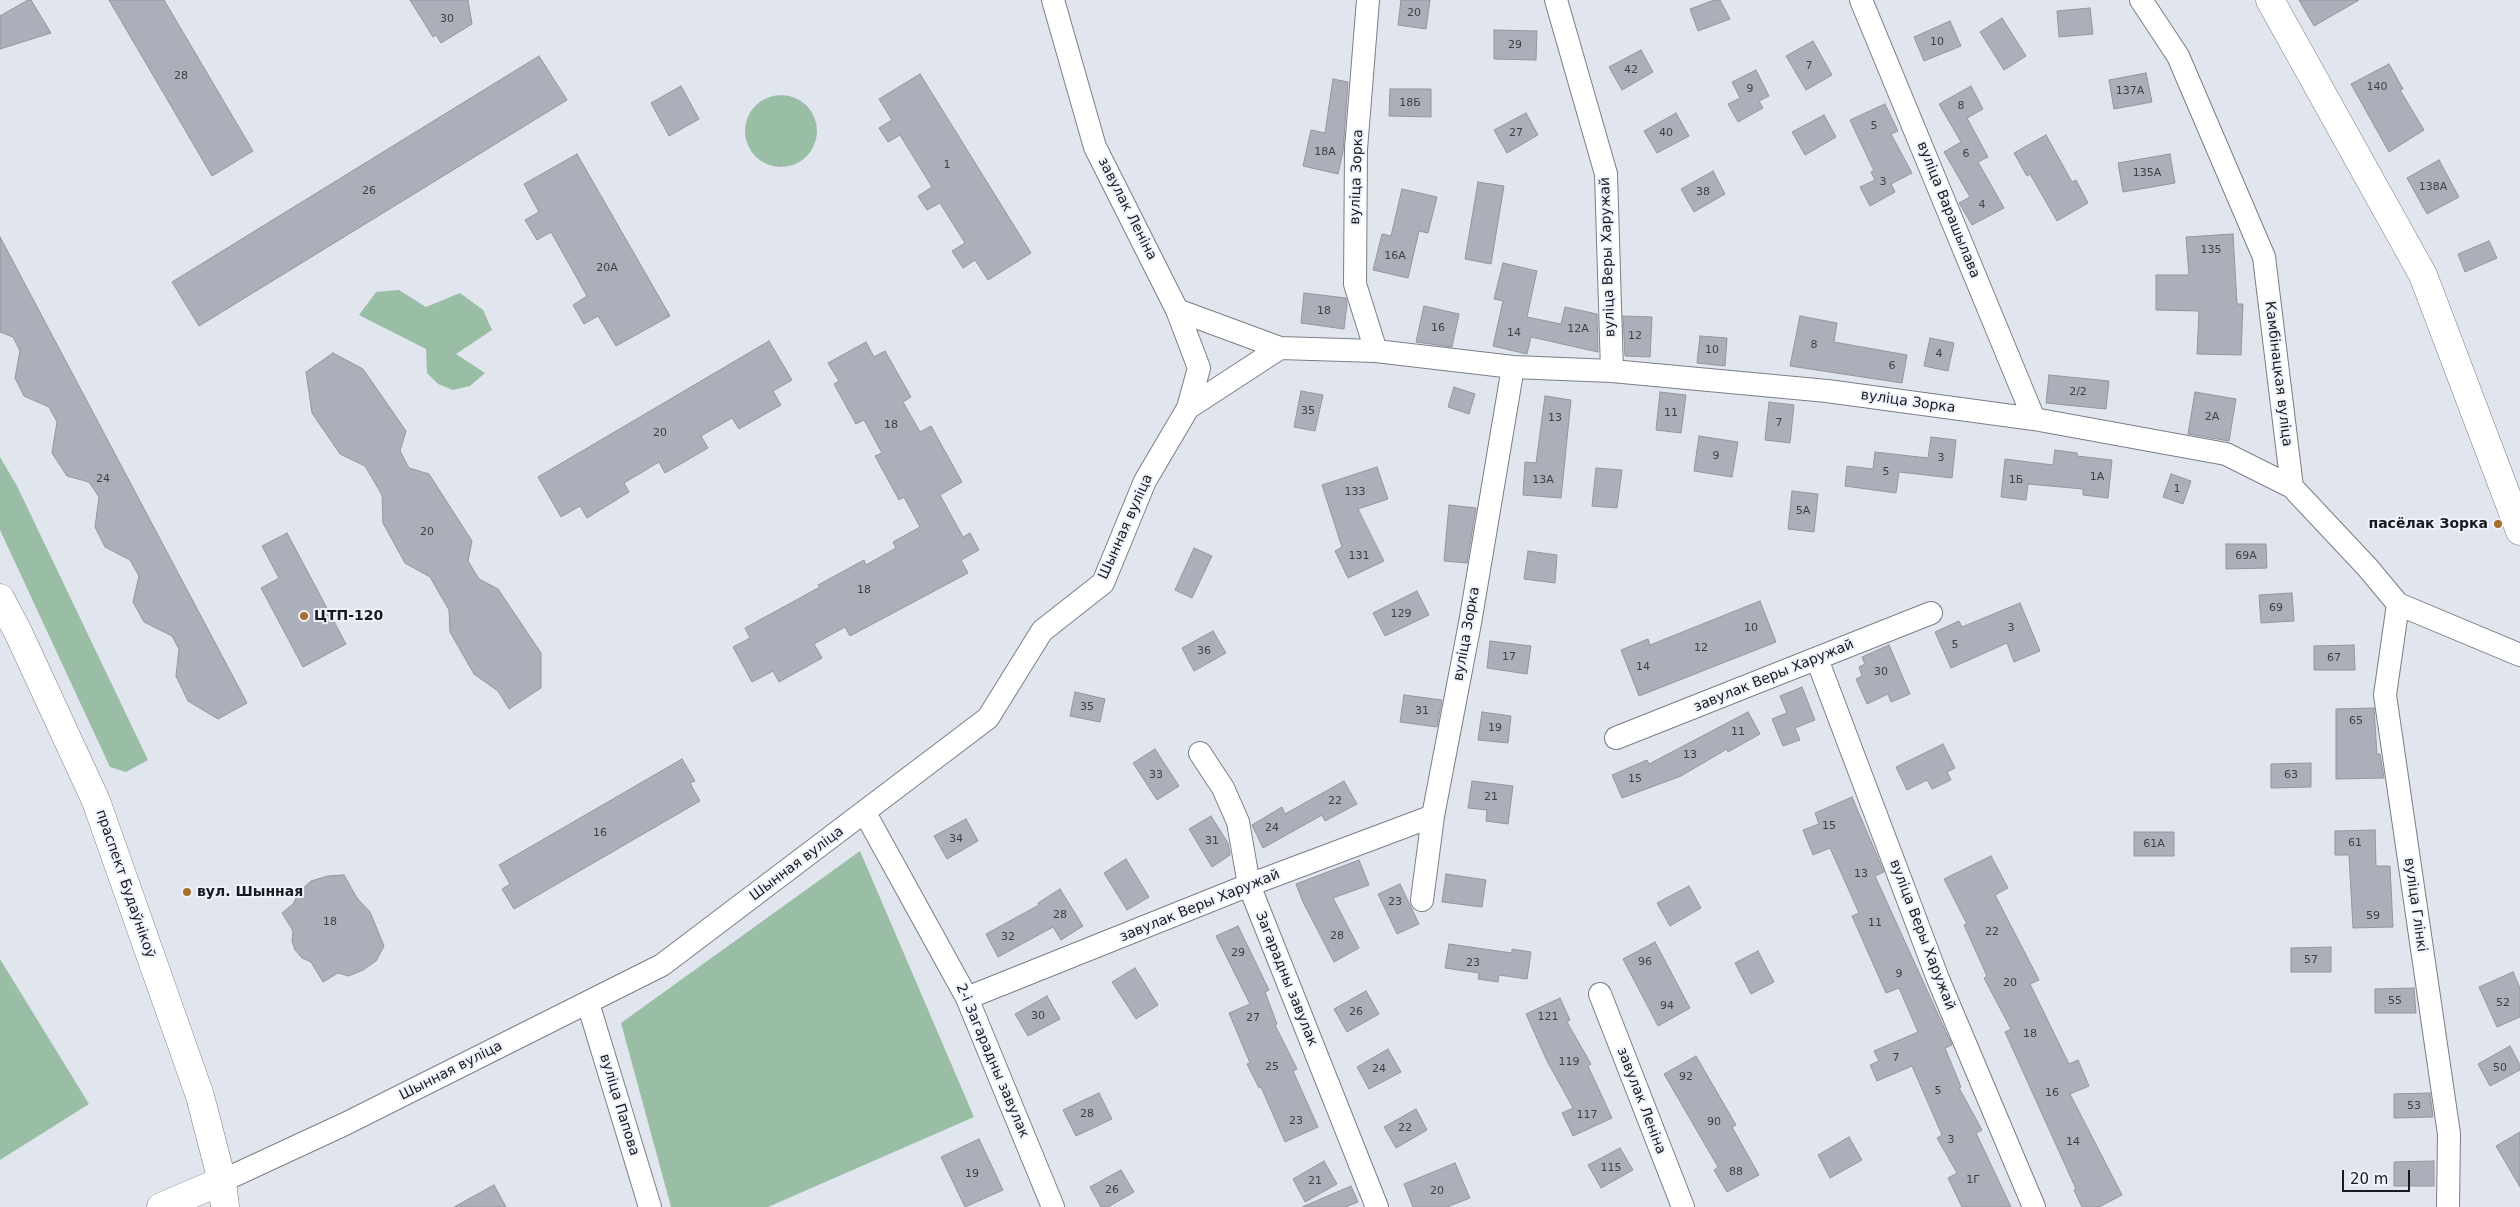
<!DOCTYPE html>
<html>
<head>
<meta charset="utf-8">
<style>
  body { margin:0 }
  #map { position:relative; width:2520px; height:1207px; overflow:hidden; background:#e1e5ee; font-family:"DejaVu Sans",sans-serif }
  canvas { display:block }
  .scale { position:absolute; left:2342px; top:1170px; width:68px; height:22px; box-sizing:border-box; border:2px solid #191a1e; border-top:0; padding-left:6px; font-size:15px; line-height:18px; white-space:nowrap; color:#191a1e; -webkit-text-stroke:4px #eef2fc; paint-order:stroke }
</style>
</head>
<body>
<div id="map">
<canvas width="2520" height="1207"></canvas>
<div class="scale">20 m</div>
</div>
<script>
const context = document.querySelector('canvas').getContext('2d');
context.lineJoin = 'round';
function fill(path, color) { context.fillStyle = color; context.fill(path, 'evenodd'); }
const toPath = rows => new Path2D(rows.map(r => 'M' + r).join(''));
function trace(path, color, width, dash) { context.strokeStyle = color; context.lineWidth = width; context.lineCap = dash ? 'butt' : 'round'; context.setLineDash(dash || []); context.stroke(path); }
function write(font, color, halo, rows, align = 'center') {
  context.font = font + ' "DejaVu Sans",sans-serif'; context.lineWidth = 4; context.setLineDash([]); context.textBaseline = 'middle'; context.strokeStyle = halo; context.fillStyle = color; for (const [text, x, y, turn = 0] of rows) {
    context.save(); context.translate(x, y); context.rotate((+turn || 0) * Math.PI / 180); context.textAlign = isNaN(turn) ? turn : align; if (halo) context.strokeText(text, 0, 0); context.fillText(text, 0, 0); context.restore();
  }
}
const green = toPath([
  '745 131a36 36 0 1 1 72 0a36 36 0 1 1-72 0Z',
  [399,290,426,307,460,293,483,310,492,330,456,354,485,373,470,386,453,390,438,384,427,373,426,349,359,315,376,292],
  [0,457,17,486,148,760,126,772,110,767,0,530],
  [860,851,974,1117,768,1207,671,1207,621,1023],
  [0,959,89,1104,0,1160]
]);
const building = toPath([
  [28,0,31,0,51,33,0,49,0,16,28,0],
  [109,0,164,0,253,151,212,176,109,0],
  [410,0,468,0,472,24,441,43,436,35,433,37,410,0],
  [1401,0,1430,0,1426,29,1398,25,1401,0],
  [1714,0,1720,0,1730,19,1698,31,1690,9,1714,0],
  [2299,0,2359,0,2314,26,2299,0],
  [2090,8,2093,34,2059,37,2057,11,2090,8],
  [2002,18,2026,56,2004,70,1980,32,2002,18],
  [1950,21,1961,46,1924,61,1914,37,1950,21],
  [1494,30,1537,31,1536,60,1494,59,1494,30],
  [1813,41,1832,75,1806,90,1786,56,1813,41],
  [1641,50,1653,72,1622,90,1609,67,1641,50],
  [539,56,567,100,199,326,172,282,539,56],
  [2389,64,2403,89,2400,90,2424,130,2389,152,2351,84,2389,64],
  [1756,70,1769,96,1759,101,1763,108,1738,122,1728,104,1740,98,1732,82,1756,70],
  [2146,73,2152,102,2114,109,2109,80,2146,73],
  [920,74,1031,253,988,280,975,260,963,268,952,251,965,243,940,203,927,210,918,196,932,187,900,135,888,142,879,128,892,120,879,99,920,74],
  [1333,79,1348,82,1343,152,1338,174,1303,166,1311,130,1325,133,1333,79],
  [681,86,699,119,669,136,651,103,681,86],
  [1971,86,1983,109,1967,118,1988,157,1978,162,2004,208,1972,225,1959,203,1970,197,1944,152,1961,142,1939,104,1971,86],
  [1390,89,1431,89,1431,117,1389,116,1390,89],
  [1885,104,1898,131,1891,134,1912,173,1891,184,1895,192,1870,206,1860,187,1875,180,1871,172,1874,171,1850,120,1885,104],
  [1526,113,1538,135,1507,153,1494,130,1526,113],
  [1676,113,1689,136,1657,153,1644,131,1676,113],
  [1824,115,1836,137,1805,155,1792,132,1824,115],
  [2046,135,2072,182,2076,180,2088,203,2057,221,2030,174,2027,176,2014,153,2046,135],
  [577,154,670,316,616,346,598,316,584,324,573,305,587,296,551,232,537,240,525,220,539,212,524,184,577,154],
  [2170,154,2175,183,2123,192,2118,163,2170,154],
  [2439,160,2459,197,2427,214,2407,178,2439,160],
  [1713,171,1725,194,1694,212,1681,189,1713,171],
  [1478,182,1504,186,1491,264,1465,259,1478,182],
  [1402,189,1437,197,1428,233,1419,231,1408,278,1373,270,1382,234,1391,236,1402,189],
  [2233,234,2237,304,2243,304,2241,355,2197,354,2199,311,2156,310,2156,275,2189,275,2186,237,2233,234],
  [0,237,247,703,218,719,188,701,176,676,179,649,172,636,144,622,133,602,139,576,130,560,105,547,95,527,99,497,89,482,67,476,52,453,57,422,49,407,24,396,15,378,20,351,13,337,0,332,0,237],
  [2489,241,2497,258,2465,272,2458,254,2489,241],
  [1503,263,1537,271,1527,317,1561,324,1565,307,1597,314,1598,352,1531,337,1527,354,1493,346,1503,301,1494,299,1503,263],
  [1304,293,1346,298,1347,304,1344,329,1301,323,1304,293],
  [1424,306,1459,314,1452,347,1416,342,1424,306],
  [1623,316,1652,317,1650,357,1625,356,1623,316],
  [1800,316,1837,323,1834,342,1907,355,1902,383,1790,366,1800,316],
  [1700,336,1727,338,1725,366,1697,363,1700,336],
  [1930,338,1954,343,1948,371,1924,366,1930,338],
  [769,341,792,380,773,391,781,405,739,429,732,418,701,436,708,448,665,473,659,462,624,483,629,492,587,518,580,506,561,517,538,477,769,341],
  [866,342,874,357,885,351,911,397,903,402,920,432,931,426,962,482,940,495,963,537,970,533,979,550,961,560,968,573,850,636,845,627,814,644,822,658,779,682,773,671,752,682,733,647,750,638,745,628,820,587,818,585,864,560,866,565,896,548,893,542,920,527,904,497,899,500,875,456,882,453,864,420,856,424,834,384,839,381,828,363,866,342],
  [333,353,363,369,406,431,400,451,409,468,429,474,472,541,468,561,479,579,498,589,541,653,541,688,509,709,498,691,474,674,450,632,449,610,430,577,405,563,383,523,382,495,365,466,340,454,312,413,306,372,333,353],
  [2049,375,2109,381,2106,409,2046,403,2049,375],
  [1454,387,1475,394,1469,414,1448,407,1454,387],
  [1301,391,1323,395,1315,431,1294,427,1301,391],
  [1660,392,1686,395,1681,433,1656,430,1660,392],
  [2195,392,2236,399,2229,441,2188,434,2195,392],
  [1545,396,1571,400,1561,498,1523,495,1525,462,1536,463,1545,396],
  [1769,402,1794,405,1790,443,1765,440,1769,402],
  [1699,436,1738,442,1732,477,1694,471,1699,436],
  [1931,437,1956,440,1952,478,1899,472,1896,493,1845,486,1847,466,1873,469,1875,452,1928,458,1931,437],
  [2055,450,2077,453,2077,456,2112,460,2108,498,2083,495,2083,489,2028,484,2026,500,2001,497,2005,459,2053,465,2055,450],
  [1377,467,1388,499,1358,509,1384,561,1348,578,1335,551,1342,547,1322,485,1377,467],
  [1596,468,1622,470,1617,508,1592,506,1596,468],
  [2171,474,2191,481,2183,504,2163,497,2171,474],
  [1792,491,1818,494,1814,532,1788,529,1792,491],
  [1449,505,1476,508,1467,563,1444,561,1449,505],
  [287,533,346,644,303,667,261,588,279,578,262,546,287,533],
  [2226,544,2266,544,2267,568,2226,569,2226,544],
  [1194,548,1212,556,1192,598,1175,590,1194,548],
  [1528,551,1557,555,1555,583,1524,579,1528,551],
  [1417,591,1429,615,1385,636,1373,613,1417,591],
  [2292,593,2294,621,2261,623,2259,595,2292,593],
  [1760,601,1776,642,1639,696,1621,650,1648,639,1650,645,1760,601],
  [2020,603,2040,651,2014,662,2007,643,1951,668,1935,632,1959,621,1962,627,2020,603],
  [1213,631,1226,653,1194,671,1182,648,1213,631],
  [1490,641,1531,646,1527,674,1487,668,1490,641],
  [1889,645,1910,694,1891,702,1888,694,1867,704,1856,679,1862,676,1859,667,1865,664,1862,657,1889,645],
  [2354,645,2355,670,2314,670,2314,646,2354,645],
  [1802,687,1815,720,1795,728,1800,740,1783,746,1772,719,1787,713,1780,696,1802,687],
  [1075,692,1105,699,1100,722,1070,716,1075,692],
  [1404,695,1442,700,1437,727,1400,722,1404,695],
  [2374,708,2377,754,2380,754,2384,778,2336,779,2336,709,2374,708],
  [1482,712,1511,716,1508,743,1478,740,1482,712],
  [1748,712,1760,734,1728,752,1727,749,1681,776,1622,798,1612,775,1647,760,1649,764,1748,712],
  [1943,744,1955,768,1947,772,1951,780,1932,789,1927,780,1907,790,1896,767,1943,744],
  [1155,749,1179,786,1157,800,1133,763,1155,749],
  [682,759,695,781,690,783,700,801,514,909,502,889,510,884,499,865,682,759],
  [2311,763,2311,787,2271,788,2271,764,2311,763],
  [1344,781,1357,804,1325,821,1322,815,1263,848,1252,825,1282,807,1285,814,1344,781],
  [1472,781,1513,786,1508,824,1486,821,1487,810,1468,808,1472,781],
  [1852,797,1884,872,1875,876,1952,1045,1945,1048,1961,1087,1959,1088,1982,1130,1976,1133,2011,1207,1962,1207,1948,1178,1957,1173,1937,1138,1942,1135,1912,1066,1877,1081,1870,1065,1879,1061,1874,1051,1918,1032,1899,988,1886,993,1852,916,1859,913,1830,848,1813,855,1803,830,1819,824,1815,813,1852,797],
  [1211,816,1228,843,1230,855,1212,867,1189,829,1211,816],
  [966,819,978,841,947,859,934,836,966,819],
  [2375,830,2376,866,2390,866,2393,927,2353,928,2349,855,2335,855,2335,831,2375,830],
  [2134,832,2174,832,2174,856,2134,856,2134,832],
  [1991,856,2008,888,1995,895,2039,980,2030,984,2069,1064,2078,1060,2089,1086,2070,1094,2122,1195,2099,1207,2082,1207,2074,1190,2076,1189,2005,1032,2011,1029,1984,978,1987,976,1964,925,1967,924,1944,879,1991,856],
  [1126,859,1149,897,1127,910,1104,873,1126,859],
  [1359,860,1369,885,1333,898,1359,948,1334,962,1303,902,1296,884,1359,860],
  [1446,874,1486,880,1482,907,1442,902,1446,874],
  [344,875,357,898,370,912,384,946,376,961,363,970,349,976,338,973,323,982,311,962,302,958,295,950,292,941,293,931,282,913,293,904,299,892,311,881,328,876,344,875],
  [1400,884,1419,924,1397,934,1378,894,1400,884],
  [1689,886,1701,908,1670,926,1657,903,1689,886],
  [1060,889,1083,926,1061,940,1053,927,998,957,986,934,1039,905,1038,903,1060,889],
  [1238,926,1269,990,1265,992,1277,1024,1275,1025,1297,1069,1293,1071,1318,1127,1285,1142,1261,1087,1259,1088,1247,1064,1250,1063,1229,1013,1250,1004,1216,936,1238,926],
  [1655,942,1690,1008,1658,1026,1623,959,1655,942],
  [1449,944,1512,953,1512,949,1531,952,1527,979,1499,975,1498,982,1478,979,1479,973,1445,968,1449,944],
  [2331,947,2331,972,2291,972,2291,948,2331,947],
  [1758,951,1774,982,1751,994,1735,963,1758,951],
  [1135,968,1158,1005,1136,1019,1112,982,1135,968],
  [2513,972,2520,988,2520,1017,2497,1027,2479,987,2513,972],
  [2414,988,2416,1013,2375,1013,2375,989,2414,988],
  [1366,991,1379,1014,1347,1032,1334,1009,1366,991],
  [1047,996,1060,1019,1028,1036,1015,1014,1047,996],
  [1560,998,1570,1020,1567,1022,1591,1064,1588,1066,1612,1118,1573,1136,1562,1113,1573,1108,1547,1061,1526,1014,1560,998],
  [2510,1046,2520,1065,2520,1070,2490,1086,2478,1064,2510,1046],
  [1388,1049,1401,1072,1369,1089,1357,1067,1388,1049],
  [1696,1056,1736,1125,1732,1127,1759,1175,1727,1192,1714,1170,1718,1167,1664,1074,1696,1056],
  [1099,1093,1112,1119,1076,1136,1063,1110,1099,1093],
  [2430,1093,2433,1117,2394,1118,2394,1094,2430,1093],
  [1416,1109,1427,1130,1396,1148,1384,1127,1416,1109],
  [2520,1132,2520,1187,2496,1146,2520,1132],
  [1849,1137,1862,1160,1830,1178,1818,1155,1849,1137],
  [979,1139,1003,1190,965,1207,941,1157,979,1139],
  [1620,1148,1633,1170,1601,1188,1588,1165,1620,1148],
  [1324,1161,1337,1184,1305,1202,1293,1179,1324,1161],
  [2434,1161,2434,1186,2394,1186,2394,1162,2434,1161],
  [1455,1163,1470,1198,1447,1207,1413,1207,1404,1184,1455,1163],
  [1121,1170,1134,1192,1108,1207,1101,1207,1090,1187,1121,1170],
  [494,1185,506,1207,454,1207,494,1185],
  [1351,1186,1358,1202,1345,1207,1302,1207,1351,1186]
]);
const street = toPath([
  [1053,0,1095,147,1177,310,1280,348,1376,351,1513,367,1612,371,1827,391,2034,419,2226,454,2292,487],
  [1368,0,1356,149,1355,284,1376,351],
  [1556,0,1606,174,1612,371],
  [1861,0,2034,419],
  [2141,0,2178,56,2264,257,2292,487,2368,568,2398,604,2520,655],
  [1177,310,1199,368,1188,408],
  [2398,604,2385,695,2449,1134,2448,1207],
  [1817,659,1938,979,2034,1207],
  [1616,738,1931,613],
  [1200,753,1223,788,1238,822,1249,885,1377,1207],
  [865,813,967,998,1053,1207],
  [1422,900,1433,816,1470,623,1513,367],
  [1600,994,1683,1207],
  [967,998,1249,885,1433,816],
  [588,1003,650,1207],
  [222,1181,345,1124,662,965,988,718,1042,631,1103,583,1145,481,1188,408,1280,348]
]);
const secondary = toPath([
  [2270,0,2423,275,2520,531],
  [0,598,18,632,96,801,200,1096,222,1181,225,1207],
  [161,1207,222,1181]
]);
const markers = [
  [2498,524,5,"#a66e2b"],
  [304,616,5,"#a66e2b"],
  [187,892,5,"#a66e2b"]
];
const numberNames = [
  ["20",1414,13],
  ["30",447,19],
  ["10",1937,42],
  ["29",1515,45],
  ["7",1809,66],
  ["42",1631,70],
  ["28",181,76],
  ["140",2377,87],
  ["9",1750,89],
  ["137А",2130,91],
  ["18Б",1410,103],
  ["8",1961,106],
  ["5",1874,126],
  ["27",1516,133],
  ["40",1666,133],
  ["18А",1325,152],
  ["6",1966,154],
  ["1",947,165],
  ["135А",2147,173],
  ["3",1883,182],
  ["138А",2433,187],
  ["26",369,191],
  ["38",1703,192],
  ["4",1982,205],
  ["135",2211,250],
  ["16А",1395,256],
  ["20А",607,268],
  ["18",1324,311],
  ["16",1438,328],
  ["12А",1578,329],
  ["14",1514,333],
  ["12",1635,336],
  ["8",1814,345],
  ["10",1712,350],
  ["4",1939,354],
  ["6",1892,366],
  ["2/2",2078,392],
  ["35",1308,411],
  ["11",1671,413],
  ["2А",2212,417],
  ["13",1555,418],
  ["7",1779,423],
  ["18",891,425],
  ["20",660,433],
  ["9",1716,456],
  ["3",1941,458],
  ["5",1886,472],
  ["1А",2097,477],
  ["24",103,479],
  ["13А",1543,480],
  ["1Б",2016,480],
  ["1",2177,489],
  ["133",1355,492],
  ["5А",1803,511],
  ["20",427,532],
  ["131",1359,556],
  ["69А",2246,556],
  ["18",864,590],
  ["69",2276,608],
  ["129",1401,614],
  ["10",1751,628],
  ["3",2011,628],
  ["5",1955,645],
  ["12",1701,648],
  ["36",1204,651],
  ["17",1509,657],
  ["67",2334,658],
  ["14",1643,667],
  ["30",1881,672],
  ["35",1087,707],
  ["31",1422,711],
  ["65",2356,721],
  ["19",1495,728],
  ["11",1738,732],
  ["13",1690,755],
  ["33",1156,775],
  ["63",2291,775],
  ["15",1635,779],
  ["21",1491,797],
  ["22",1335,801],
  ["15",1829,826],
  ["24",1272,828],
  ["16",600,833],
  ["34",956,839],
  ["31",1212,841],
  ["61",2355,843],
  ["61А",2154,844],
  ["13",1861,874],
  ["23",1395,902],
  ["28",1060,915],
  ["59",2373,916],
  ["18",330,922],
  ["11",1875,923],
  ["22",1992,932],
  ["28",1337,936],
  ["32",1008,937],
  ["29",1238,953],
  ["57",2311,960],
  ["96",1645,962],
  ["23",1473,963],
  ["9",1899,974],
  ["20",2010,983],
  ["55",2395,1001],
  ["52",2503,1003],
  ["94",1667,1006],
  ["26",1356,1012],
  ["30",1038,1016],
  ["121",1548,1017],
  ["27",1253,1018],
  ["18",2030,1034],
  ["7",1896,1058],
  ["119",1569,1062],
  ["25",1272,1067],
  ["50",2500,1068],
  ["24",1379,1069],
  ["92",1686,1077],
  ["5",1938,1091],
  ["16",2052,1093],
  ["53",2414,1106],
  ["28",1087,1114],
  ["117",1587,1115],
  ["23",1296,1121],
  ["90",1714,1122],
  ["22",1405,1128],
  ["3",1951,1140],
  ["14",2073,1142],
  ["115",1611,1168],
  ["88",1736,1172],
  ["19",972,1174],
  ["1Г",1973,1180],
  ["21",1315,1181],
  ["26",1112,1190],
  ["20",1437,1191]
];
const streetNames = [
  ["вуліца Зорка",1357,177,-88],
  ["завулак Леніна",1127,209,63],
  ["вуліца Варашылава",1948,210,68],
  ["вуліца Веры Харужай",1608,257,-92],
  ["Камбінацкая вуліца",2278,374,83],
  ["вуліца Зорка",1908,402,8],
  ["Шынная вуліца",1126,527,-66],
  ["вуліца Зорка",1467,634,-80],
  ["завулак Веры Харужай",1774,676,-22],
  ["Шынная вуліца",797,864,-37],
  ["праспект Будаўнікоў",125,884,71],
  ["вуліца Глінкі",2415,905,82],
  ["завулак Веры Харужай",1200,906,-22],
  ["вуліца Веры Харужай",1922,935,69],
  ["Загарадны завулак",1286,979,68],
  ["2-і Загарадны завулак",992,1061,67],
  ["Шынная вуліца",451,1071,-27],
  ["завулак Леніна",1641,1101,69],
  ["вуліца Папова",619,1105,73]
];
const poiNames = [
  ["пасёлак Зорка",2488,524,"right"],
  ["ЦТП-120",314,616],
  ["вул. Шынная",197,892]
];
fill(green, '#9abda6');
fill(building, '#acafb9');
trace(building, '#92969f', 1);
trace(street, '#7a7e87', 24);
trace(secondary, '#7a7e87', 29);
trace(street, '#fff', 22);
trace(secondary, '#fff', 28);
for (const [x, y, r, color] of markers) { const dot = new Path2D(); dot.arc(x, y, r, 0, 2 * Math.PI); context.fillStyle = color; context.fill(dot); trace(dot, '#eef2fc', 2); }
write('11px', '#3e3f45', null, numberNames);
write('14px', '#191a1e', '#eef2fc', streetNames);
write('bold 14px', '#191a1e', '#eef2fc', poiNames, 'left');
</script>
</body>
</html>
